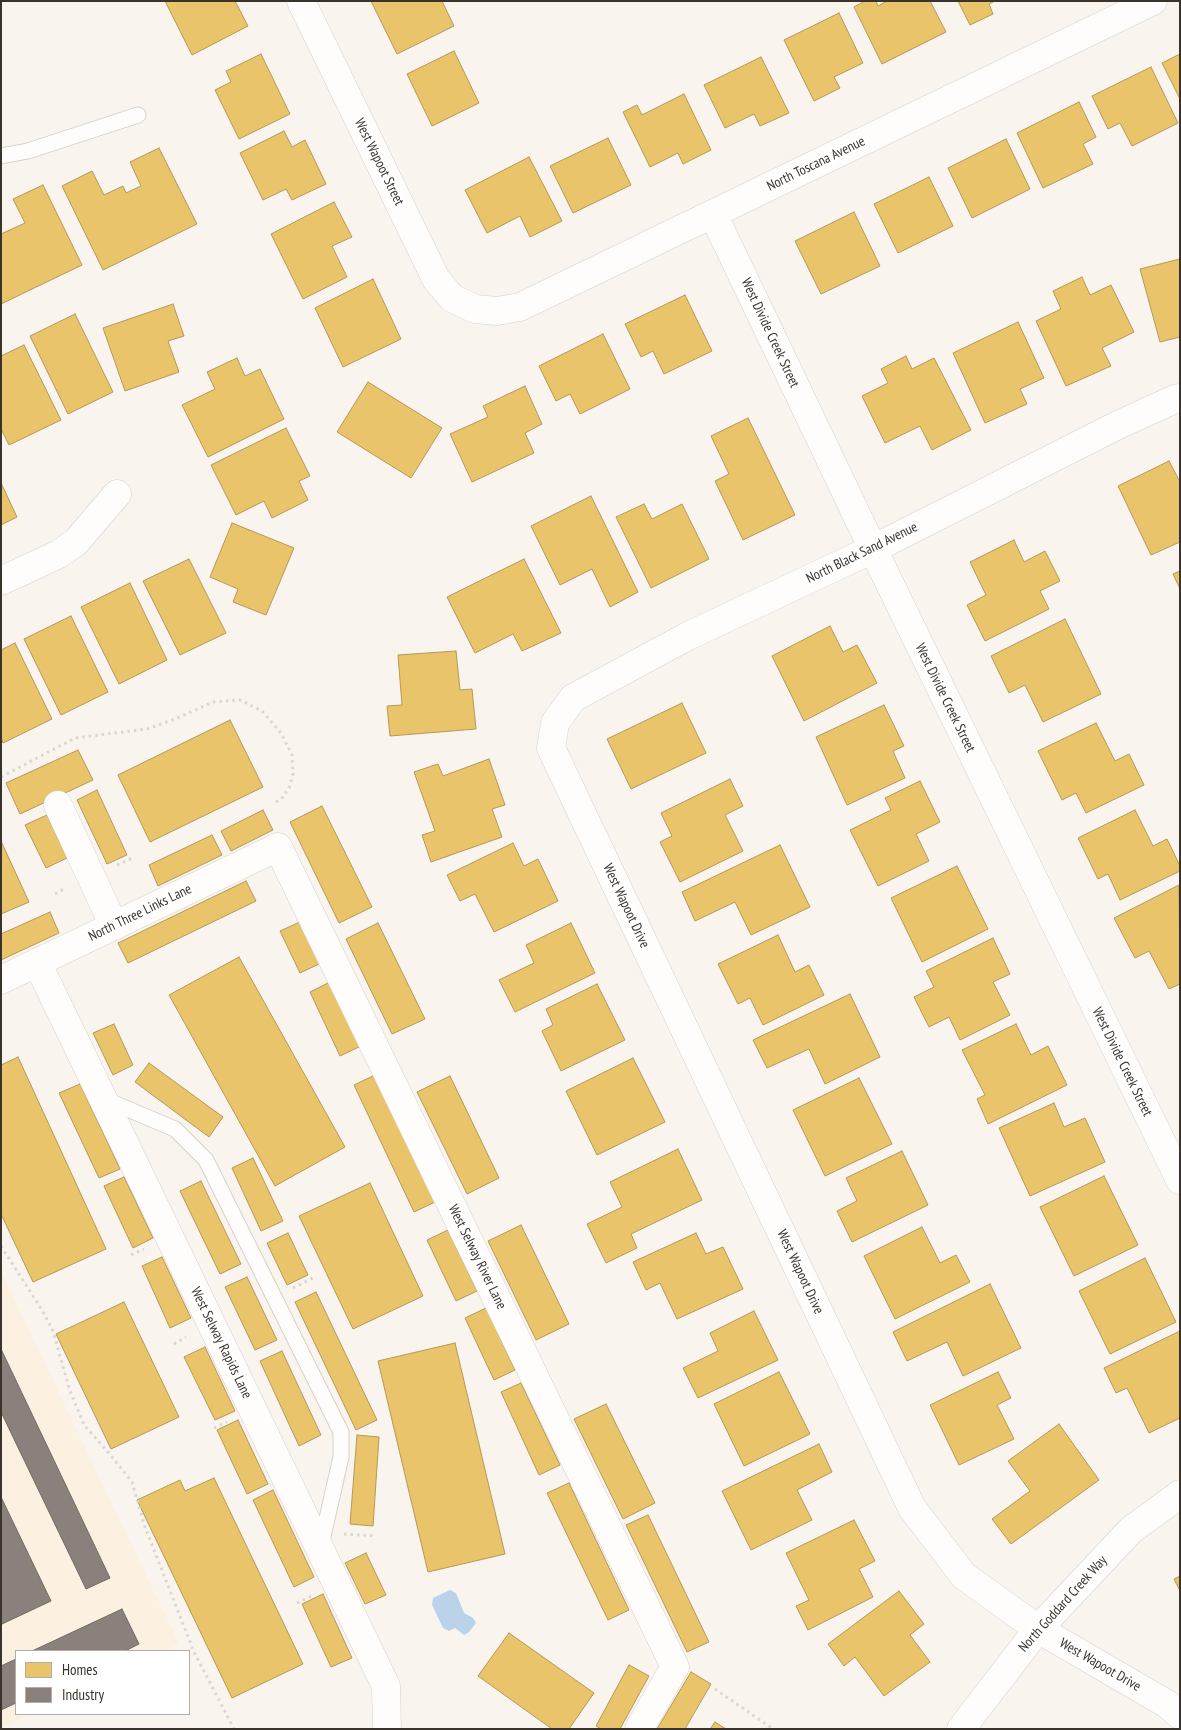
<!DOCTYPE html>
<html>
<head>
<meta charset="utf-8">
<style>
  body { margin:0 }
  #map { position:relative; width:1181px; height:1730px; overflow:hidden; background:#faf4ee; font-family:"PT Sans Narrow",sans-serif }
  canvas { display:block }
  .frame { position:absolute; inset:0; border:2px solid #39332b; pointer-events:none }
  .legend { position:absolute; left:15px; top:1650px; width:175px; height:65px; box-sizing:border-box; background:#fff; border:1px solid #b0adaa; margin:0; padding:6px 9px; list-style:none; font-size:15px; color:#39332b }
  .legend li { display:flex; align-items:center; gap:10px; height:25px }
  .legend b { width:25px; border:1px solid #b0adaa }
</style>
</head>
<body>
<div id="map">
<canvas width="1181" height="1730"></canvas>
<div class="frame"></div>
<ul class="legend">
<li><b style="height:14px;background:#e9c46a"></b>Homes</li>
<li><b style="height:14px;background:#8a817c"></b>Industry</li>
</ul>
</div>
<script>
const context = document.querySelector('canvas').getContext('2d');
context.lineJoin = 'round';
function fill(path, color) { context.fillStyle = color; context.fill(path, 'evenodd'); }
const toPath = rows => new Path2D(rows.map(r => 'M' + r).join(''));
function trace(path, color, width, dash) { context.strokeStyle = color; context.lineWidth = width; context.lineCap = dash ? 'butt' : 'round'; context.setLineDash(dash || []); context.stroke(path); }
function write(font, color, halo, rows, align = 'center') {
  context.font = font + ' "PT Sans Narrow",sans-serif'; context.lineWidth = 5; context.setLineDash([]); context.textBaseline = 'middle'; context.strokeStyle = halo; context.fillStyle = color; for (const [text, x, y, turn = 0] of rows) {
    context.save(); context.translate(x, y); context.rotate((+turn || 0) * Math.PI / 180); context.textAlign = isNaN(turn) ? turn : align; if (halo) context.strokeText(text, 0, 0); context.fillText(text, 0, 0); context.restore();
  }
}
const built = toPath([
  [1,1271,179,1644,164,1651,16,1651,16,1714,31,1714,1,1728]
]);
const water = toPath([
  [450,1590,456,1593,464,1613,473,1618,476,1623,469,1632,464,1635,455,1628,449,1631,443,1628,432,1605,433,1598]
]);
const homes = toPath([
  [165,1,235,1,248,26,192,55,165,1],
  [371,1,442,1,454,26,397,54,371,1],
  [865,1,876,1,878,6,887,1,930,1,946,32,882,64,854,7,865,1],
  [958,1,995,1,989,4,993,14,970,25,958,1],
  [839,13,863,63,834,77,840,88,814,101,784,40,839,13],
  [454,51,479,103,432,126,407,74,454,51],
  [261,54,290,114,239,139,215,90,231,82,226,71,261,54],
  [1180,54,1180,99,1162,63,1180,54],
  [761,57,789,113,760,126,754,114,725,128,704,85,761,57],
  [1151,67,1178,123,1132,146,1120,123,1108,129,1092,96,1151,67],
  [684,94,711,150,683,164,678,153,650,167,623,112,637,105,642,115,684,94],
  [1079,102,1096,137,1083,144,1093,164,1043,188,1017,133,1079,102],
  [284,131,292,147,305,140,326,184,292,200,286,189,263,200,240,153,284,131],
  [608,138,631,185,573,213,550,166,608,138],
  [1006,139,1030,189,972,218,948,168,1006,139],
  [159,148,197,224,103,270,62,186,92,171,104,195,123,186,126,193,141,186,130,162,159,148],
  [529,157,562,221,530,237,520,216,487,233,465,190,529,157],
  [929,177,953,226,898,253,874,204,929,177],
  [43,185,82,265,1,304,1,234,25,223,13,199,43,185],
  [334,202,352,237,332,246,347,277,303,299,271,234,334,202],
  [854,212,880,266,821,294,795,241,854,212],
  [1180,259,1180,337,1160,342,1140,269,1180,259],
  [1082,277,1090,295,1111,285,1134,332,1102,348,1111,366,1066,386,1036,321,1061,309,1053,291,1082,277],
  [373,279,401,339,343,367,315,308,373,279],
  [685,295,712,351,664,374,653,351,641,357,625,324,685,295],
  [173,304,184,336,168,341,179,372,125,391,103,328,173,304],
  [75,314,113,392,68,414,30,336,75,314],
  [1018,322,1044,378,1020,389,1027,404,985,423,953,353,1018,322],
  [603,334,630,389,580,414,570,394,556,401,539,366,603,334],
  [24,345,61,420,9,445,1,429,1,356,24,345],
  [906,356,912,369,934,358,971,430,932,450,920,426,885,443,862,396,888,383,881,369,906,356],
  [237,358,245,376,260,369,284,419,208,457,182,405,215,389,207,372,237,358],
  [368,382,442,428,411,478,337,432,368,382],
  [525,386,542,424,525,433,534,453,472,482,450,434,488,417,483,406,525,386],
  [748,418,795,515,743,540,715,481,729,474,711,436,748,418],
  [286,428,310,476,299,481,308,500,272,518,264,501,236,515,211,465,286,428],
  [1169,461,1180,482,1180,542,1151,555,1118,486,1169,461],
  [1,483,17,517,1,525,1,483],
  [591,496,638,592,610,607,592,569,560,585,531,526,591,496],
  [644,504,652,519,682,504,709,559,651,588,616,517,644,504],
  [232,523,294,548,266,615,233,602,238,589,210,577,232,523],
  [1014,540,1024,562,1045,551,1060,581,1040,591,1049,609,985,641,967,605,986,595,970,562,1014,540],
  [189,559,226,633,180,655,143,581,189,559],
  [524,559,561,633,522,651,513,634,475,653,447,597,524,559],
  [1180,571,1180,589,1173,574,1180,571],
  [130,583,167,660,119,684,81,607,130,583],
  [71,616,108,692,61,715,24,639,71,616],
  [1065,619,1101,694,1043,722,1025,685,1009,693,991,656,1065,619],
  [830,626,843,652,857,645,877,683,804,721,772,656,830,626],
  [15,643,52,719,3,743,1,738,1,650,15,643],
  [456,651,460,690,472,689,476,729,390,736,387,706,402,705,398,655,456,651],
  [682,703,706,753,631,789,607,739,682,703],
  [884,705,904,746,893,751,905,778,847,805,816,737,884,705],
  [230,720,263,787,150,842,118,775,230,720],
  [1096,723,1115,761,1129,754,1144,785,1086,813,1076,793,1062,800,1038,751,1096,723],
  [78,750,93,780,20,814,6,783,78,750],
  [489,759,505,805,492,809,502,837,431,862,422,835,435,831,414,772,438,764,443,776,489,759],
  [730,779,743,806,725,815,743,851,680,882,660,842,672,836,661,813,730,779],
  [920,781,940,822,916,834,929,861,878,886,850,830,891,810,885,798,920,781],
  [97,790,127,855,107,864,77,800,97,790],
  [322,806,372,907,339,923,290,822,322,806],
  [263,810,273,830,231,851,221,831,263,810],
  [1135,810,1153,846,1167,839,1180,866,1180,871,1120,900,1108,874,1098,879,1078,838,1135,810],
  [47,815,67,858,46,868,25,825,47,815],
  [212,835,222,855,158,886,149,865,212,835],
  [1,841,29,902,1,914,1,841],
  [513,843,524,866,538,859,558,901,494,932,475,894,460,901,447,875,513,843],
  [780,845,810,907,751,935,735,902,695,921,682,892,780,845],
  [957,866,988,929,922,962,891,898,957,866],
  [246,881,256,901,128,963,118,943,246,881],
  [1179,885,1180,984,1169,989,1149,951,1135,958,1114,918,1179,885],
  [50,912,59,933,1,960,1,934,50,912],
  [302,921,321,963,300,973,280,931,302,921],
  [378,923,425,1019,392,1034,346,939,378,923],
  [571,923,595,973,515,1012,499,980,534,963,526,945,571,923],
  [778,935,795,972,809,965,824,995,763,1025,750,998,738,1004,718,964,778,935],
  [993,938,1010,974,993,982,1010,1015,960,1040,949,1017,929,1027,914,997,934,987,926,971,993,938],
  [239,957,345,1147,275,1186,169,995,239,957],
  [330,982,361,1046,340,1056,310,992,330,982],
  [597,984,625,1040,561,1071,542,1031,553,1025,546,1009,597,984],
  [850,994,880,1057,825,1084,809,1049,767,1068,753,1040,850,994],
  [114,1024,133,1065,113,1075,93,1033,114,1024],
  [1016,1024,1031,1055,1048,1046,1067,1085,988,1124,977,1099,985,1095,962,1050,1016,1024],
  [18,1057,106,1249,33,1282,1,1214,1,1065,18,1057],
  [633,1058,665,1122,597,1155,566,1091,633,1058],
  [149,1063,223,1117,209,1137,135,1082,149,1063],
  [375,1075,435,1202,414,1212,354,1085,375,1075],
  [450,1076,499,1178,467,1194,417,1092,450,1076],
  [859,1078,892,1144,825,1176,793,1110,859,1078],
  [80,1084,120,1169,99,1178,59,1093,80,1084],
  [1054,1103,1064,1127,1085,1118,1105,1162,1030,1196,999,1128,1054,1103],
  [678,1149,702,1200,631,1234,637,1248,606,1263,587,1224,622,1207,610,1182,678,1149],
  [902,1151,928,1205,852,1242,837,1211,857,1201,846,1178,902,1151],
  [253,1158,283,1221,261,1231,232,1168,253,1158],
  [1104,1176,1138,1245,1074,1276,1040,1207,1104,1176],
  [124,1177,153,1238,133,1248,104,1186,124,1177],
  [201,1181,241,1264,220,1274,180,1191,201,1181],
  [370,1183,423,1296,353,1329,299,1216,370,1183],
  [521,1225,569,1324,536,1340,488,1241,521,1225],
  [922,1227,940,1263,956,1255,970,1282,895,1319,864,1256,922,1227],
  [448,1230,477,1291,456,1301,427,1240,448,1230],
  [288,1233,308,1275,287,1285,267,1243,288,1233],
  [696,1233,706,1254,723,1247,743,1289,677,1319,660,1283,646,1290,633,1262,696,1233],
  [162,1257,191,1318,170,1328,142,1266,162,1257],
  [1145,1258,1176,1322,1110,1354,1079,1291,1145,1258],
  [247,1277,277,1340,255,1350,225,1287,247,1277],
  [990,1284,1021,1348,963,1376,947,1342,907,1361,893,1332,990,1284],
  [316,1292,377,1420,356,1430,295,1302,316,1292],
  [124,1302,179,1417,111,1449,56,1334,124,1302],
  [486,1308,515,1370,494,1380,465,1318,486,1308],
  [754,1311,778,1360,698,1398,683,1368,718,1351,710,1333,754,1311],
  [1180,1331,1180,1418,1149,1433,1127,1388,1116,1393,1104,1368,1180,1331],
  [455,1343,505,1554,428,1572,378,1361,455,1343],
  [205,1347,235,1411,215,1420,184,1357,205,1347],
  [282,1351,321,1435,299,1446,260,1361,282,1351],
  [779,1372,810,1434,744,1466,714,1404,779,1372],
  [998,1372,1011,1398,997,1405,1014,1439,959,1465,930,1405,998,1372],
  [521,1383,560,1465,539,1475,501,1392,521,1383],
  [606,1404,655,1503,623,1519,574,1419,606,1404],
  [238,1420,268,1484,247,1494,217,1430,238,1420],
  [1059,1424,1099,1480,1011,1544,992,1519,1030,1491,1008,1461,1059,1424],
  [357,1435,379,1437,373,1526,350,1524,357,1435],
  [819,1444,832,1472,797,1490,812,1520,751,1550,722,1491,819,1444],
  [214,1478,303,1664,232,1698,137,1500,180,1480,185,1491,214,1478],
  [569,1483,629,1610,608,1620,547,1493,569,1483],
  [273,1490,314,1577,294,1587,253,1500,273,1490],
  [648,1515,709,1642,687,1652,626,1525,648,1515],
  [854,1520,875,1561,859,1569,873,1597,808,1630,796,1606,809,1600,786,1553,854,1520],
  [366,1553,386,1595,365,1604,345,1563,366,1553],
  [1180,1576,1180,1591,1174,1579,1180,1576],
  [899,1591,924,1624,910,1635,930,1662,884,1696,855,1657,844,1666,828,1644,899,1591],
  [323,1594,352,1658,331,1667,302,1604,323,1594],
  [509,1633,594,1693,569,1729,552,1729,478,1676,509,1633],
  [629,1665,649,1676,620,1729,601,1729,596,1726,629,1665],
  [691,1672,711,1684,685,1729,657,1729,691,1672],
  [715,1722,726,1729,710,1729,715,1722]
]);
const industry = toPath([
  [1,1349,110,1578,86,1589,1,1412,1,1349],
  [1,1497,51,1601,2,1624,1,1622,1,1497],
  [122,1609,139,1644,125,1651,32,1651,122,1609],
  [16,1659,16,1703,1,1710,1,1666,16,1659]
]);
const path = toPath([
  [1,777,75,738,147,729,175,719,213,702,240,700,262,711,281,733,292,755,293,774,289,788,282,798,276,802],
  [117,865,135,857],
  [55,894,66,888],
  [1,1246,42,1310,53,1331,69,1388,84,1425,108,1452,132,1482,145,1527,194,1652,234,1729],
  [131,1255,144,1249],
  [293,1288,315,1277],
  [174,1344,186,1337],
  [214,1428,227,1422],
  [344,1534,376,1536],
  [297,1603,312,1596],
  [715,1689,773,1729]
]);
const service = toPath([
  [1,156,28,151,138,115],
  [104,1099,175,1129,206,1160,341,1432,341,1457,321,1545]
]);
const minor = toPath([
  [301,1,436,279,452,298,475,309,497,311,520,307,1153,1],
  [713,214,873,549,1180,1180],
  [1180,398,1175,399,1118,425,873,549,688,636,573,698,555,723,551,748,912,1508,964,1576,1038,1629,1167,1704,1180,1715],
  [1,581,59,554,76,542,117,494],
  [58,805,114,926],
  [37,962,386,1686,387,1729],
  [1,980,278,847,675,1667,639,1729]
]);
const tertiary = toPath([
  [961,1729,1038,1629,1131,1530,1180,1494]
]);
const streetNames = [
  ["West Wapoot Street",379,162,64],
  ["North Toscana Avenue",816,164,-26],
  ["West Divide Creek Street",770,333,65],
  ["North Black Sand Avenue",862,553,-26],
  ["West Divide Creek Street",945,698,64],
  ["West Wapoot Drive",626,906,65],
  ["North Three Links Lane",140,913,-26],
  ["West Divide Creek Street",1122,1062,64],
  ["West Selway River Lane",477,1257,64],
  ["West Wapoot Drive",800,1272,65],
  ["West Selway Rapids Lane",221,1343,64],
  ["North Goddard Creek Way",1063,1604,-48],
  ["West Wapoot Drive",1100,1665,30]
];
fill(built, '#fcf0e1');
fill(water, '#bad2ea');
fill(homes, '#e9c46a');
trace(homes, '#b49857', 1);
fill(industry, '#8a817c');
trace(industry, '#726a64', 1);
trace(service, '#d7d1cb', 17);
trace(minor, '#d7d1cb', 29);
trace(tertiary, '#d7d1cb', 29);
trace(path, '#d9d7d4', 3, [2.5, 4]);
trace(service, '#fefdfc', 15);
trace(minor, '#fefdfc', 28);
trace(tertiary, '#fefdfc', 28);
write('14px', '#39332b', '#fff', streetNames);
</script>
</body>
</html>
